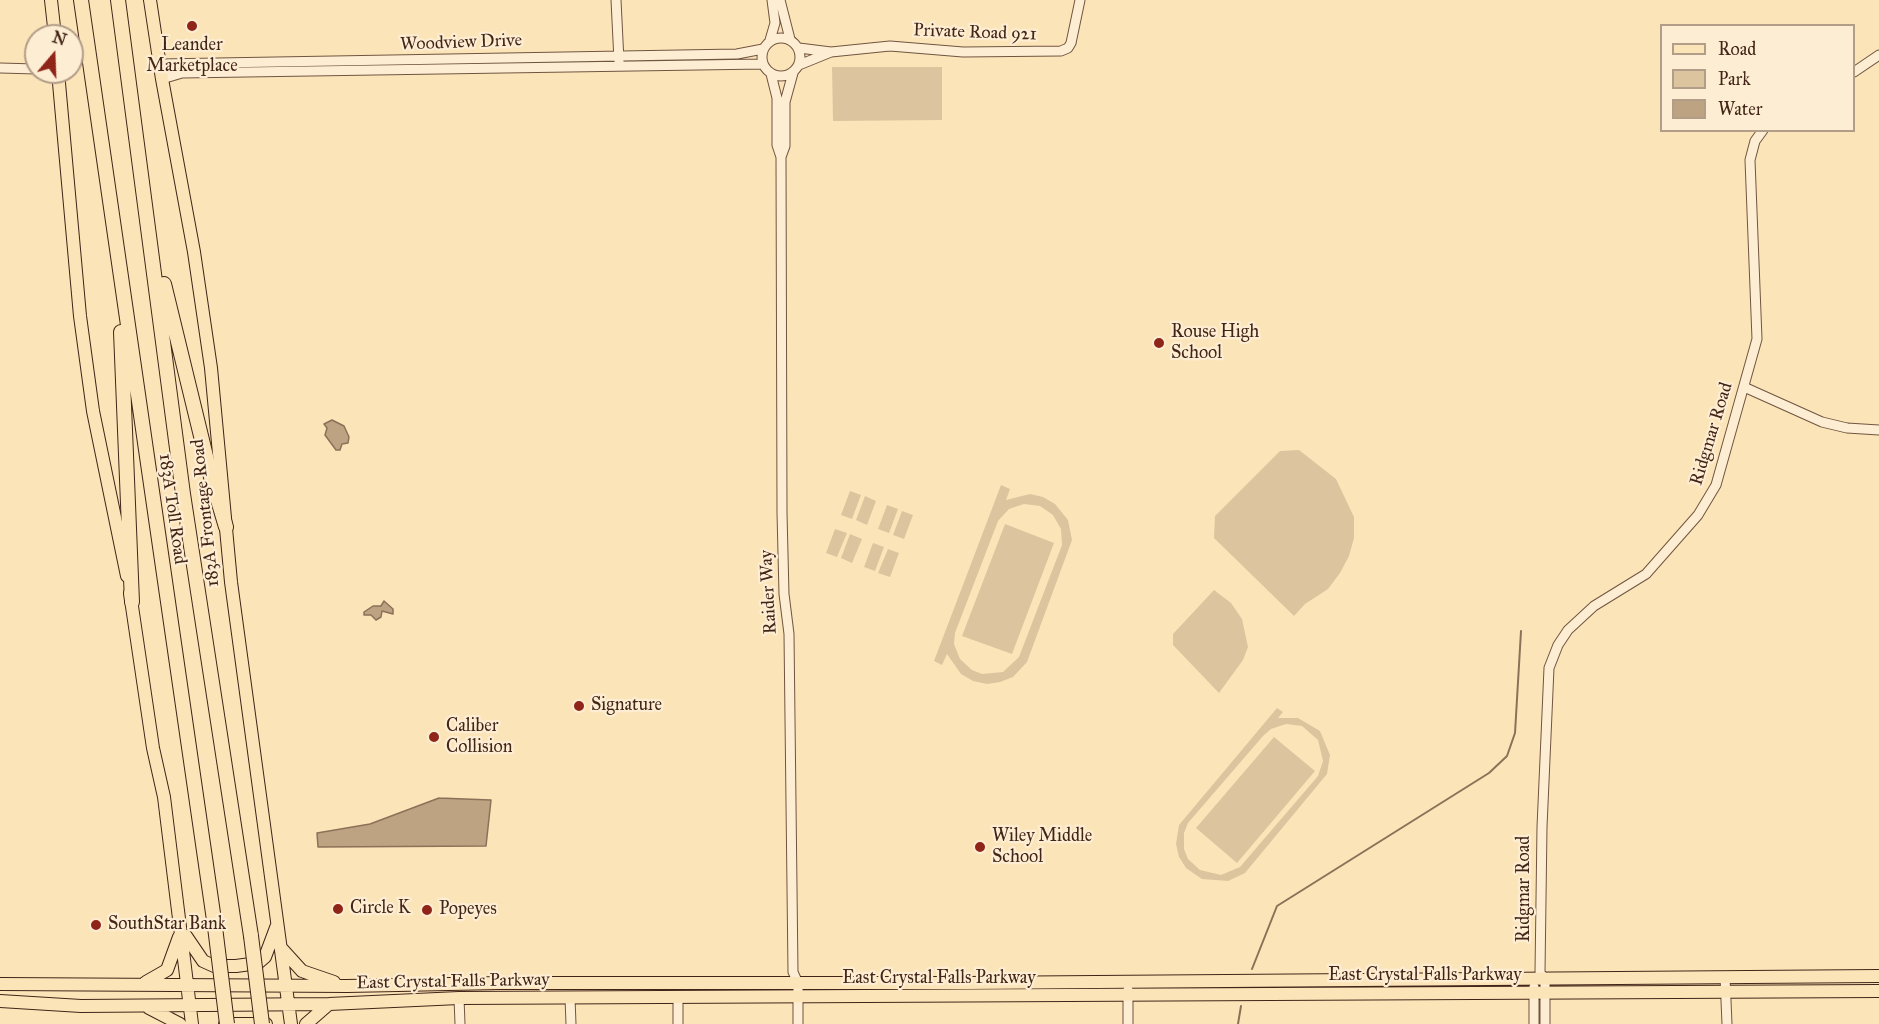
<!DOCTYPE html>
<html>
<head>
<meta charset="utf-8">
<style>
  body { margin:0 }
  #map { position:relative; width:1879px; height:1024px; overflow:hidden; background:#fce4b9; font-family:"IM FELL Great Primer",serif }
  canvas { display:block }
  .legend { position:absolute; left:1660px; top:24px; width:195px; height:108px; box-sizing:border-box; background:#fdedd2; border:2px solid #b29d88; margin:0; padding:8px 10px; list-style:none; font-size:18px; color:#422518 }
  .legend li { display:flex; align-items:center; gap:12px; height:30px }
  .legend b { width:30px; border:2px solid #b29d88 }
  .north { position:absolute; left:24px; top:24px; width:60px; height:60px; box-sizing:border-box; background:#fdedd2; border:2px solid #b29d88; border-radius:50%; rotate:19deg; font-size:16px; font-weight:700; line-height:24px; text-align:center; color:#422518 }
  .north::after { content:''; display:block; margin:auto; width:21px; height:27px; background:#8f2418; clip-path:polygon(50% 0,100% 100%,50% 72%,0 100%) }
</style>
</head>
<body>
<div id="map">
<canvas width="1879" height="1024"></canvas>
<ul class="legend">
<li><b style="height:8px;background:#fce4b9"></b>Road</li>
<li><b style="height:16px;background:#dcc49e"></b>Park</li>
<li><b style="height:16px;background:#bda382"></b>Water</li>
</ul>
<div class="north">N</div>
</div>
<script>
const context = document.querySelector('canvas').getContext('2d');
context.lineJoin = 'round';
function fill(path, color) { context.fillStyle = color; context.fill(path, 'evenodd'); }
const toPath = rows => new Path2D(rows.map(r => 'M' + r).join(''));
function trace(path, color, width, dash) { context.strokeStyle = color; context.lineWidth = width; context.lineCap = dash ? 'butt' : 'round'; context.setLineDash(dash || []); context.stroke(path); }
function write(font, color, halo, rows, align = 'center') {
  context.font = font + ' "IM FELL Great Primer",serif'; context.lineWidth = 4.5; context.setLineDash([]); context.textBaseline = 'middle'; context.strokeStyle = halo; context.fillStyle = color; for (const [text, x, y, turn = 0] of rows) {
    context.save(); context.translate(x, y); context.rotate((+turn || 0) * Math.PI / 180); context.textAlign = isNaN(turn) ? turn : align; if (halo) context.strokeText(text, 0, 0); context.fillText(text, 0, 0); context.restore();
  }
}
const green = toPath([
  [832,67,942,67,942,120,833,121],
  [1299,450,1336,479,1354,517,1354,538,1349,556,1340,573,1328,589,1305,604,1294,616,1214,538,1215,516,1280,451],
  [1001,485,1010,489,1006,500,1030,494,1043,497,1055,504,1068,520,1072,540,1027,662,1013,677,1000,682,987,684,973,681,961,674,947,654,942,665,934,661],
  [1024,504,1040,506,1053,515,1061,529,1062,545,1019,657,1003,672,982,674,972,670,960,659,954,644,955,633,998,521,1009,509],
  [850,491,861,495,852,519,841,515],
  [865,496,876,501,867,525,856,520],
  [887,505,898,509,889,533,878,529],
  [902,511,913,515,904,539,893,535],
  [1005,524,1054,543,1012,654,962,636],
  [835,529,847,533,837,557,826,553],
  [850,534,862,539,852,563,841,558],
  [873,543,884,547,875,571,864,567],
  [888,549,899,553,890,577,878,573],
  [1214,590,1231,603,1242,619,1248,647,1243,660,1219,693,1173,645,1173,634],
  [1277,708,1283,712,1278,718,1298,718,1320,731,1330,755,1327,774,1245,873,1228,881,1202,879,1186,868,1179,857,1176,844,1179,825],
  [1286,724,1302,726,1318,740,1323,761,1318,776,1240,867,1221,875,1200,870,1188,859,1184,849,1184,833,1188,823,1263,736,1271,729],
  [1274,737,1315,771,1237,863,1196,828]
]);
const water = toPath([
  [332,420,344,426,349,437,348,443,342,444,340,450,336,450,325,435,327,428,324,424,332,420],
  [384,601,393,609,393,614,382,611,381,617,376,620,371,615,364,615,364,612,373,606,381,606,384,601],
  [439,798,491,800,486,846,318,847,317,833,370,824,439,798]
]);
const stream = toPath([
  [1252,969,1277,906,1489,773,1507,756,1515,733,1521,631],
  [1238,1024,1241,1006]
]);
const minor = toPath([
  [616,0,619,61],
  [780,0,790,39],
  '762 57a19 19 0 1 1 38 0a19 19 0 1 1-38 0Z',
  [770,40,775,23,772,0],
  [799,48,831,52,890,46,963,52,1061,51,1068,48,1071,43,1080,0],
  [160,64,737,54,763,49],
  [799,65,831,52],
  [0,68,36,69],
  [1854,72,1879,55],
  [771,74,777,98,777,145,781,157,782,513,784,594,789,634,793,972,798,983,798,1024],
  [162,79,182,73,763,64],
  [781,157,785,146,785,102,793,73],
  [1744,387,1822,422,1847,428,1879,430],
  [1540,972,1542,827,1549,668,1558,645,1568,630,1594,606,1646,574,1698,515,1716,485,1757,339,1750,160,1755,141,1763,130],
  [1541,974,1545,979,1545,1024],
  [1725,977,1727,1024],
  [1534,987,1534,1024],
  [1128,990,1128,1024],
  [459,998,460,1024],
  [570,998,571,1024],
  [678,1024,678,998]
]);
const major = toPath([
  [51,0,55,36],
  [150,0,162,79,194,252,211,368,231,582,291,1024],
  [58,72,80,316,93,411,127,576],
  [130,593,153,748,164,797,192,1024],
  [186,936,203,961,214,966,236,966,258,963,265,957,277,925],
  [282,949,302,971,334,982],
  [146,982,167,970,179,937],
  [0,984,347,986,500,983,966,983,1879,976],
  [0,1001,81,1006,329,1004,459,998,1879,991],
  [149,1008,180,1024],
  [225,1024,266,1024],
  [306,1024,329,1004]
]);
const highway = toPath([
  [81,0,215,927],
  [118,0,183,494,251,936],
  [164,284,211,477,226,527],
  [121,332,132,602]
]);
const highwayBridge = toPath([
  [215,927,227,1024],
  [251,936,262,1024]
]);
const markers = [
  [192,26,6,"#8f2418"],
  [1159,343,6,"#8f2418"],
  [579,706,6,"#8f2418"],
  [434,737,6,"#8f2418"],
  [980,847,6,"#8f2418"],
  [338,909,6,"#8f2418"],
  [427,910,6,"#8f2418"],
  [96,925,6,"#8f2418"]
];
const streetNames = [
  ["Private Road 921",975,33,2],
  ["Woodview Drive",461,43,-2],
  ["Ridgmar Road",1712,434,-73],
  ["183A Toll Road",172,509,82],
  ["183A Frontage Road",206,513,-96],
  ["Raider Way",769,592,-93],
  ["Ridgmar Road",1525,889,-90],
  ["East Crystal Falls Parkway",1425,976],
  ["East Crystal Falls Parkway",939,979],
  ["East Crystal Falls Parkway",453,982,-1]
];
const poiNames = [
  ["Leander",192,46,"center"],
  ["Marketplace",192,67,"center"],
  ["Rouse High",1171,333],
  ["School",1171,354],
  ["Signature",591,706],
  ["Caliber",446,727],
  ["Collision",446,748],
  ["Wiley Middle",992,837],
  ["School",992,858],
  ["Circle K",350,909],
  ["Popeyes",439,910],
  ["SouthStar Bank",108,925]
];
fill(green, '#dcc49e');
fill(water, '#bda382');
trace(water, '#8c7158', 1.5);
trace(stream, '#8c7158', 2);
trace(minor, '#705540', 11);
trace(major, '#422518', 14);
trace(highway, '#422518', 16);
trace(minor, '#fdedd2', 9);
trace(major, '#fce4b9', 12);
trace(highway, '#fce4b9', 14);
trace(highwayBridge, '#422518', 16, []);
trace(highwayBridge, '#fce4b9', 14);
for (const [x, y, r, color] of markers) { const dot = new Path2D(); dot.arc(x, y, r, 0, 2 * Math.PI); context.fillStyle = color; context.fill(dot); trace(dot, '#fdedd2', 2); }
write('18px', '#422518', '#fdedd2', streetNames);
write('18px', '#422518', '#fdedd2', poiNames, 'left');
</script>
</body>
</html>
